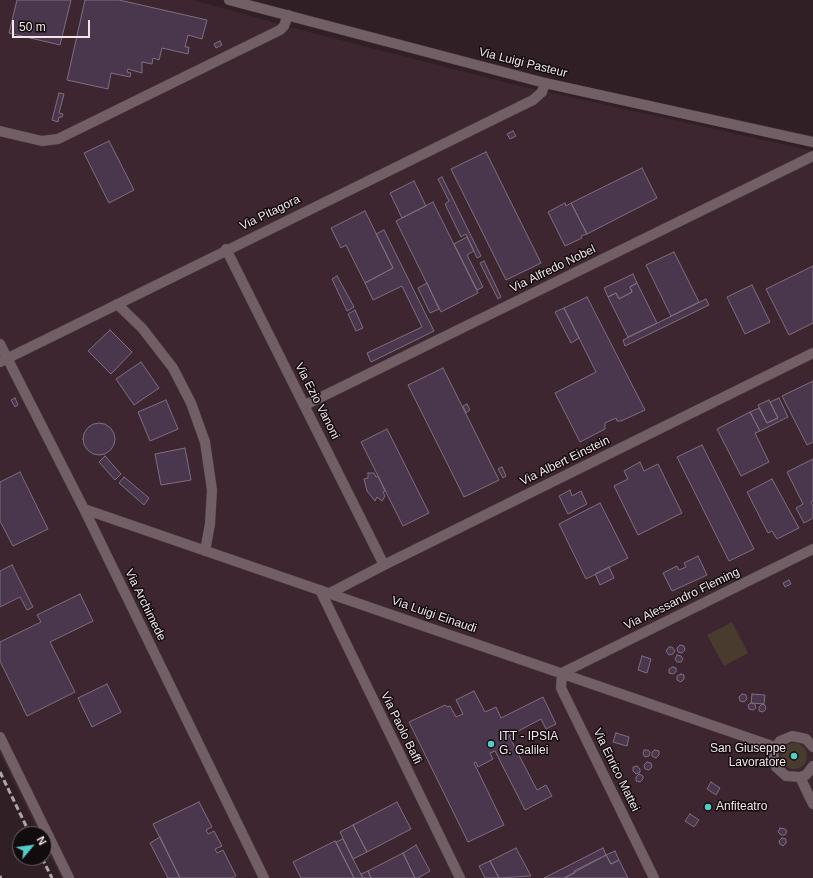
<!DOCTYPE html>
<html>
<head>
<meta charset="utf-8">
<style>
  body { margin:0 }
  #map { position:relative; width:813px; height:878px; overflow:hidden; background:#301f25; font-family:Arial,sans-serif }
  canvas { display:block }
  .north { position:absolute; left:12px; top:826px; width:40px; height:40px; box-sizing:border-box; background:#130c0e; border:1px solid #6c6366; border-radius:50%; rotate:61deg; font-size:11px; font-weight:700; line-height:16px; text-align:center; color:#f2e6ea }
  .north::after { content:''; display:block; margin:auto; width:14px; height:18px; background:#54cdc8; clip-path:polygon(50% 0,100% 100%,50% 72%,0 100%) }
  .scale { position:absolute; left:12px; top:20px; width:78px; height:18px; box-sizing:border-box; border:2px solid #f2e6ea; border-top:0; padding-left:5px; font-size:12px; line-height:14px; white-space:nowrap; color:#f2e6ea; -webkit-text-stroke:3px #130c0e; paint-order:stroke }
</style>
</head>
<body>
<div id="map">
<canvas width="813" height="878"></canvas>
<div class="north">N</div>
<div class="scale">50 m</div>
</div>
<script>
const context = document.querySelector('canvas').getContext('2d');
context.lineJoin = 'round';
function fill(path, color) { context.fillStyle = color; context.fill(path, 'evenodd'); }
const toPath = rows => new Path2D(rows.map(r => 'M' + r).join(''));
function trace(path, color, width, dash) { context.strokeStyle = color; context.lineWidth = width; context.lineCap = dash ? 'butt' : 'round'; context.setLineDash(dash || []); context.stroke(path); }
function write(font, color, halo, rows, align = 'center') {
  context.font = font + ' Arial,sans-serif'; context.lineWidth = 3; context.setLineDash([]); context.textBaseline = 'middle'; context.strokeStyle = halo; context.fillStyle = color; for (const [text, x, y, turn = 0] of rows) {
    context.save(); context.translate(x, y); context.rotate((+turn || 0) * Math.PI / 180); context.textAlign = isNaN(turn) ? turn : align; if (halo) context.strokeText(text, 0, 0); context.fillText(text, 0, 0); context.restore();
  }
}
const built = toPath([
  [0,0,193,0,305,31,512,84,813,151,813,878,61,878,44,844,44,834,39,834,0,754]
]);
const green = toPath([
  [732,622,748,653,724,666,707,635],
  '781 756a13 13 0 1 1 26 0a13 13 0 1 1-26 0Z'
]);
const building = toPath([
  [17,0,71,0,60,45,9,33,17,0],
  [85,0,119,0,207,20,202,39,188,35,185,47,189,47,188,54,162,48,159,60,153,58,152,64,142,62,142,73,128,69,127,72,131,73,130,77,111,73,108,89,67,80,85,0],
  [220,41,222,45,216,48,214,44,220,41],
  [59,93,64,94,59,113,63,114,62,117,59,117,58,122,52,120,59,93],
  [513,131,516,136,510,139,507,134,513,131],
  [109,141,134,190,109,203,84,153,109,141],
  [486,152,541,263,506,280,451,169,486,152],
  [642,168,657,198,587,234,571,203,642,168],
  [442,177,481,256,477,258,466,234,461,237,445,204,449,201,438,179,442,177],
  [414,181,426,206,402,218,390,193,414,181],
  [433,202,478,293,441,312,396,221,433,202],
  [565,203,566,206,571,203,587,234,581,236,582,238,565,246,548,212,565,203],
  [365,211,393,268,365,283,346,245,341,248,331,228,365,211],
  [384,230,434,331,371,362,367,353,422,327,402,286,373,300,365,283,393,268,376,234,384,230],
  [467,237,474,251,467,255,483,287,477,290,454,244,467,237],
  [674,252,699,302,671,316,646,265,674,252],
  [484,261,501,297,498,299,480,263,484,261],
  [813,266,813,323,789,335,766,289,813,266],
  [633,274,637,283,630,287,632,292,619,299,616,293,608,297,604,288,633,274],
  [337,276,354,307,347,311,332,279,337,276],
  [427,283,439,309,430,313,418,288,427,283],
  [637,283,657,323,628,337,608,297,616,293,619,299,632,292,630,287,637,283],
  [752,285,770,322,745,334,727,297,752,285],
  [587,297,645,410,621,421,617,421,616,418,605,423,605,429,580,442,555,393,596,372,564,308,587,297],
  [706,299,709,305,625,346,623,340,706,299],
  [564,308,579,338,571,343,555,312,564,308],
  [355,310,363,328,356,331,348,314,355,310],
  [110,330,132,352,111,374,88,351,110,330],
  [141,362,159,388,134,405,116,379,141,362],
  [443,368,499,480,464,497,408,385,443,368],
  [813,381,813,442,807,445,782,396,813,381],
  [15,398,18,405,15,407,11,400,15,398],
  [779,398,788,417,760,431,750,412,759,408,767,423,778,418,770,402,779,398],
  [166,400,178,429,150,441,138,412,166,400],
  [769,400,778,418,767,423,758,405,769,400],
  [467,404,470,410,466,413,463,406,467,404],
  [750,412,760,431,755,433,769,462,741,476,717,429,750,412],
  '83 439a16 16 0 1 1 32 0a16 16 0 1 1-32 0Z',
  [387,429,429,513,403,526,361,442,387,429],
  [702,445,754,549,729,561,677,457,702,445],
  [589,446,591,450,577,458,574,453,589,446],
  [185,448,191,480,161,485,155,454,185,448],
  [105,456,121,474,115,480,99,462,105,456],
  [813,459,813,501,811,502,813,506,813,518,804,523,796,508,803,504,787,472,813,459],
  [640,462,644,471,658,464,682,513,638,535,614,486,628,479,624,471,640,462],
  [502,467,506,476,503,478,498,469,502,467],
  [20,472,48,529,13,546,0,521,0,482,20,472],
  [368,473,374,473,376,477,378,476,385,491,383,492,385,496,382,501,377,497,375,501,367,491,364,479,368,478,368,473],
  [124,477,149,498,144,505,119,483,124,477],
  [772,479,799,528,777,539,772,531,768,533,747,492,772,479],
  [570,490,572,496,581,491,587,504,568,514,559,496,570,490],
  [600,503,628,558,586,579,559,524,600,503],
  [698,556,707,575,672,591,663,573,677,566,679,570,686,567,684,563,698,556],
  [12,565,33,607,27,610,20,597,0,607,0,571,12,565],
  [609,567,614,578,600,585,595,574,609,567],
  [789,580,791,584,785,587,783,583,789,580],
  [80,594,93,621,50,642,75,692,27,716,0,661,0,642,41,622,37,615,80,594],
  [680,645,684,646,685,650,682,653,678,652,677,648,680,645],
  [669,647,672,647,675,651,673,654,669,655,666,651,669,647],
  [677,655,681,656,683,659,681,662,677,662,675,659,677,655],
  [642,656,651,659,647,673,638,670,642,656],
  [673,667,676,668,676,672,673,674,669,673,669,669,673,667],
  [681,674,684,675,684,679,681,682,677,680,677,676,681,674],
  [107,684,121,712,92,727,78,698,107,684],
  [474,691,485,712,496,707,501,718,543,697,556,724,546,729,541,719,509,736,537,790,546,785,552,796,525,810,495,751,490,753,493,759,478,767,476,762,474,763,504,825,468,842,409,722,445,705,447,707,450,706,456,717,463,714,456,700,474,691],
  [742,694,746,695,747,699,744,702,740,701,739,697,742,694],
  [752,694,765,695,764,704,751,703,752,694],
  [751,703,755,704,756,708,753,710,749,709,748,705,751,703],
  [762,704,765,705,766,709,763,712,759,711,759,707,762,704],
  [616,733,629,737,627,746,613,742,616,733],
  [644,750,648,750,650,752,649,756,645,757,643,754,644,750],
  [655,750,659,751,659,755,656,758,652,756,652,752,655,750],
  [647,762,651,763,652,767,649,770,645,769,644,765,647,762],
  [637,766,640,769,640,772,636,774,633,771,633,767,637,766],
  [639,774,643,776,643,779,640,782,636,781,636,777,639,774],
  [711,782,720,788,716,795,707,789,711,782],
  [199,802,212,827,206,830,208,834,214,831,222,846,215,849,217,853,223,850,236,876,232,878,180,878,153,824,199,802],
  [397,802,411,829,367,852,353,825,397,802],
  [690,814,699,820,694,827,685,821,690,814],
  [353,825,367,852,353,859,340,832,353,825],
  [780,828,785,829,787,831,785,835,781,835,778,832,780,828],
  [160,837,180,878,168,878,150,843,160,837],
  [782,838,786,839,786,843,783,846,780,844,779,841,782,838],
  [343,839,353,859,363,878,354,878,336,842,343,839],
  [335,841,354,878,301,878,293,862,335,841],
  [416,845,430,871,418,878,415,878,403,853,416,845],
  [516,848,531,876,499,878,490,861,516,848],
  [603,848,606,855,574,871,575,873,564,878,544,878,603,848],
  [615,851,619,860,611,864,606,855,615,851],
  [403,853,415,878,371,878,368,871,403,853],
  [606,855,611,864,619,860,628,878,564,878,606,855],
  [490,861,499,878,485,878,479,866,490,861],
  [368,871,371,878,363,878,361,874,368,871]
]);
const street = toPath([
  [229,0,545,83,813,142],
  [0,131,42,141,58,139,280,30,284,26,288,15],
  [226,249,384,565],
  [117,304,142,328,173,368,191,403,205,442,212,490,210,524,205,551],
  [0,344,84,509,264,878],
  [0,362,533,100,542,92,545,83],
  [305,405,813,156],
  [84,509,775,747],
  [320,590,460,878],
  [330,593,384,565,813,353],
  [0,737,69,878],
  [813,747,806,739,792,736,780,741,773,753,776,767,786,776,800,777,806,775,813,766],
  [800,777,813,804],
  [654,878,561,688,562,673,813,549]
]);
const rail = toPath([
  [0,772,30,834],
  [42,858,52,878],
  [0,876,1,878]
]);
const markers = [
  [491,744,4,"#54cdc8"],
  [794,756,4,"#54cdc8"],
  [708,807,4,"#54cdc8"]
];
const streetNames = [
  ["Via Luigi Pasteur",523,63,14],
  ["Via Pitagora",270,213,-26],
  ["Via Alfredo Nobel",553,269,-26],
  ["Via Ezio Vanoni",317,401,63],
  ["Via Albert Einstein",565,461,-26],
  ["Via Alessandro Fleming",682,599,-26],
  ["Via Archimede",145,605,64],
  ["Via Luigi Einaudi",434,615,19],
  ["Via Paolo Baffi",401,728,64],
  ["Via Enrico Mattei",616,770,64]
];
const poiNames = [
  ["ITT - IPSIA",499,737],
  ["G. Galilei",499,751],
  ["San Giuseppe",786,749,"right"],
  ["Lavoratore",786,763,"right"],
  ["Anfiteatro",716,807]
];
fill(built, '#3d262f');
fill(green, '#493b2e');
fill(building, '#4a374d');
trace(building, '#7d6f7e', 1);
trace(street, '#473a3e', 11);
trace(street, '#725e65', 10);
trace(rail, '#b2a4a9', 3, [6, 3]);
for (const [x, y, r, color] of markers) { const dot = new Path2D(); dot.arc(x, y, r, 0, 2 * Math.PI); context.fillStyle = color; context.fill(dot); trace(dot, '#130c0e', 1.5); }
write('12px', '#f2e6ea', '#130c0e', streetNames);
write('12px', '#f2e6ea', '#130c0e', poiNames, 'left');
</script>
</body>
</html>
